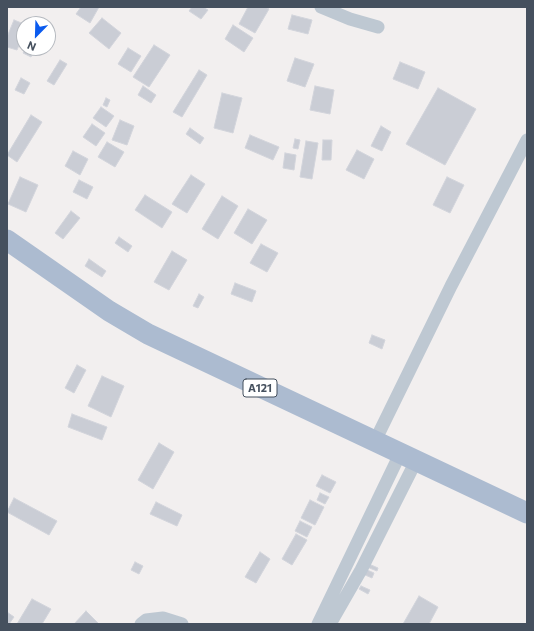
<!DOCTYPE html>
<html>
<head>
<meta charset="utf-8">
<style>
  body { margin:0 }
  #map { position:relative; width:534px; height:631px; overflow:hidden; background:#f2efef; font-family:Commissioner,sans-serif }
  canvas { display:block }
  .frame { position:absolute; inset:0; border:8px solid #45505e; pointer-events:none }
  .north { position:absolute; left:16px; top:16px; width:40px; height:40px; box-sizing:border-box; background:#fff; border:1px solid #b5b9bf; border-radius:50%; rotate:203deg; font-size:11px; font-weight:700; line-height:16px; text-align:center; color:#45505e }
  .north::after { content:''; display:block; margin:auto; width:14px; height:18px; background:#0b5bef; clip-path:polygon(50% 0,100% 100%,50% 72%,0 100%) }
</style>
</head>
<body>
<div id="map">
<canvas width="534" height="631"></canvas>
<div class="frame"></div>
<div class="north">N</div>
</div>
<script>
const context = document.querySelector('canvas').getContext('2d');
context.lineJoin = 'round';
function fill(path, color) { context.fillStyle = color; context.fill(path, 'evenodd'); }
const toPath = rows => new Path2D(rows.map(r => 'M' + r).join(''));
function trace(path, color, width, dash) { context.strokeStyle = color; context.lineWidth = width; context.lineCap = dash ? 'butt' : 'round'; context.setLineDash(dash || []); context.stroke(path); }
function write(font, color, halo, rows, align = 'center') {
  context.font = font + ' Commissioner,sans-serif'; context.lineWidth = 3; context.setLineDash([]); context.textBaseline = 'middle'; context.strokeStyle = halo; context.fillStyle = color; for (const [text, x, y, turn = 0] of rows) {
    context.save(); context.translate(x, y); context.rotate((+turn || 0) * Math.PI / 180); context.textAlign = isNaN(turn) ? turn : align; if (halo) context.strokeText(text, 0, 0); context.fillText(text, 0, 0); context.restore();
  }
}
const building = toPath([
  [81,7,99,7,90,23,76,14,81,7],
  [192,7,203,7,208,10,201,19,189,11,192,7],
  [248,7,265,7,269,9,255,33,239,24,248,7],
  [292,15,312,20,308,34,288,29,292,15],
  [102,18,121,33,109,49,89,33,102,18],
  [14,20,24,24,24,33,17,50,7,47,7,37,14,20],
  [233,25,253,38,244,52,225,39,233,25],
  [154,45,170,55,149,87,133,77,154,45],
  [26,48,35,48,31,57,23,53,26,48],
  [128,48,141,56,131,72,118,64,128,48],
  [295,58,314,64,305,87,287,81,295,58],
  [60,60,67,64,54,85,47,81,60,60],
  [400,62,425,72,418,89,393,79,400,62],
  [199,70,207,75,182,117,173,112,199,70],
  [21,78,30,83,24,94,15,90,21,78],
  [143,86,156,95,151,103,138,95,143,86],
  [315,86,334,90,330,114,310,110,315,86],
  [438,88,476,109,445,165,406,144,438,88],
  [222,93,242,98,233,133,214,128,222,93],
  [106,98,110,100,107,107,103,105,106,98],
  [101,107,114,116,106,127,93,118,101,107],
  [31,115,42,122,17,162,7,155,31,115],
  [120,120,134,126,127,145,112,140,120,120],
  [92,124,105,133,96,146,83,137,92,124],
  [381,126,391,132,382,151,371,146,381,126],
  [190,128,204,138,200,144,186,134,190,128],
  [250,135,279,147,273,160,245,148,250,135],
  [295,139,300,140,298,149,293,148,295,139],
  [323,140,332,140,331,160,322,160,323,140],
  [306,141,318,143,312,179,300,177,306,141],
  [107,142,124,152,115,167,98,157,107,142],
  [357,150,374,159,364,179,346,170,357,150],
  [73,151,88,159,80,175,65,166,73,151],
  [285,153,296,155,294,170,283,168,285,153],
  [191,175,205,184,187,213,172,204,191,175],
  [20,177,38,185,26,212,8,204,20,177],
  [447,177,464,185,450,213,433,205,447,177],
  [79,180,93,187,87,199,73,192,79,180],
  [145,195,172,212,162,228,135,210,145,195],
  [222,196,238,206,218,239,202,229,222,196],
  [248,209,267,220,252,244,234,233,248,209],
  [71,211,80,218,63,239,55,233,71,211],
  [119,237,132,246,128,252,115,243,119,237],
  [261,244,278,253,267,272,250,263,261,244],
  [172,251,187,260,169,290,154,282,172,251],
  [89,259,106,271,102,277,85,266,89,259],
  [235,283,256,291,252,302,231,294,235,283],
  [199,294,204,297,198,308,193,306,199,294],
  [372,335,385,340,382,349,369,343,372,335],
  [77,365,86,370,74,393,65,388,77,365],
  [102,376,124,386,111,417,88,406,102,376],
  [72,414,107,427,102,440,68,427,72,414],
  [159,443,174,452,153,489,138,480,159,443],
  [322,475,336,482,330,493,316,486,322,475],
  [320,493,329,497,325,504,317,500,320,493],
  [14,498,57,521,49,535,7,512,14,498],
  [310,500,324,507,315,525,301,518,310,500],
  [156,502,182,515,177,526,150,514,156,502],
  [300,521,312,527,307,537,295,531,300,521],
  [296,534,307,540,292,565,282,559,296,534],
  [260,552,270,559,256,583,245,577,260,552],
  [135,562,143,566,139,574,131,570,135,562],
  [369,564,378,568,377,571,367,567,369,564],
  [365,569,374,573,372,578,363,574,365,569],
  [361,586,370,590,368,594,359,589,361,586],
  [419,596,438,607,429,624,403,624,419,596],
  [32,599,51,609,42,624,17,624,32,599],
  [86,611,99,624,74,624,86,611],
  [7,612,14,617,9,624,7,624,7,612]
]);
const street = toPath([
  [321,7,350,19,378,27],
  [375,441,451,286,527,140],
  [141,624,146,620,163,618,182,624],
  [318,624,400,454],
  [330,624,361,570,416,461]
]);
const primary = toPath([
  [7,240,109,311,148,334,527,513]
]);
const shields = [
  [260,388,34]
];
const shieldNames = [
  ["A121",260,388]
];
fill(building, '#cacdd5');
trace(building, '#d2d4db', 1);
trace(street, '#bec8d2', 13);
trace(primary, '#acbbd0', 21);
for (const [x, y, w] of shields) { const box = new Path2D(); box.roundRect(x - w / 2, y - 9, w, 18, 3); context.fillStyle = '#fff'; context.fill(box); trace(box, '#45505e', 1); }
write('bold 11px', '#45505e', null, shieldNames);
</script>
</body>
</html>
